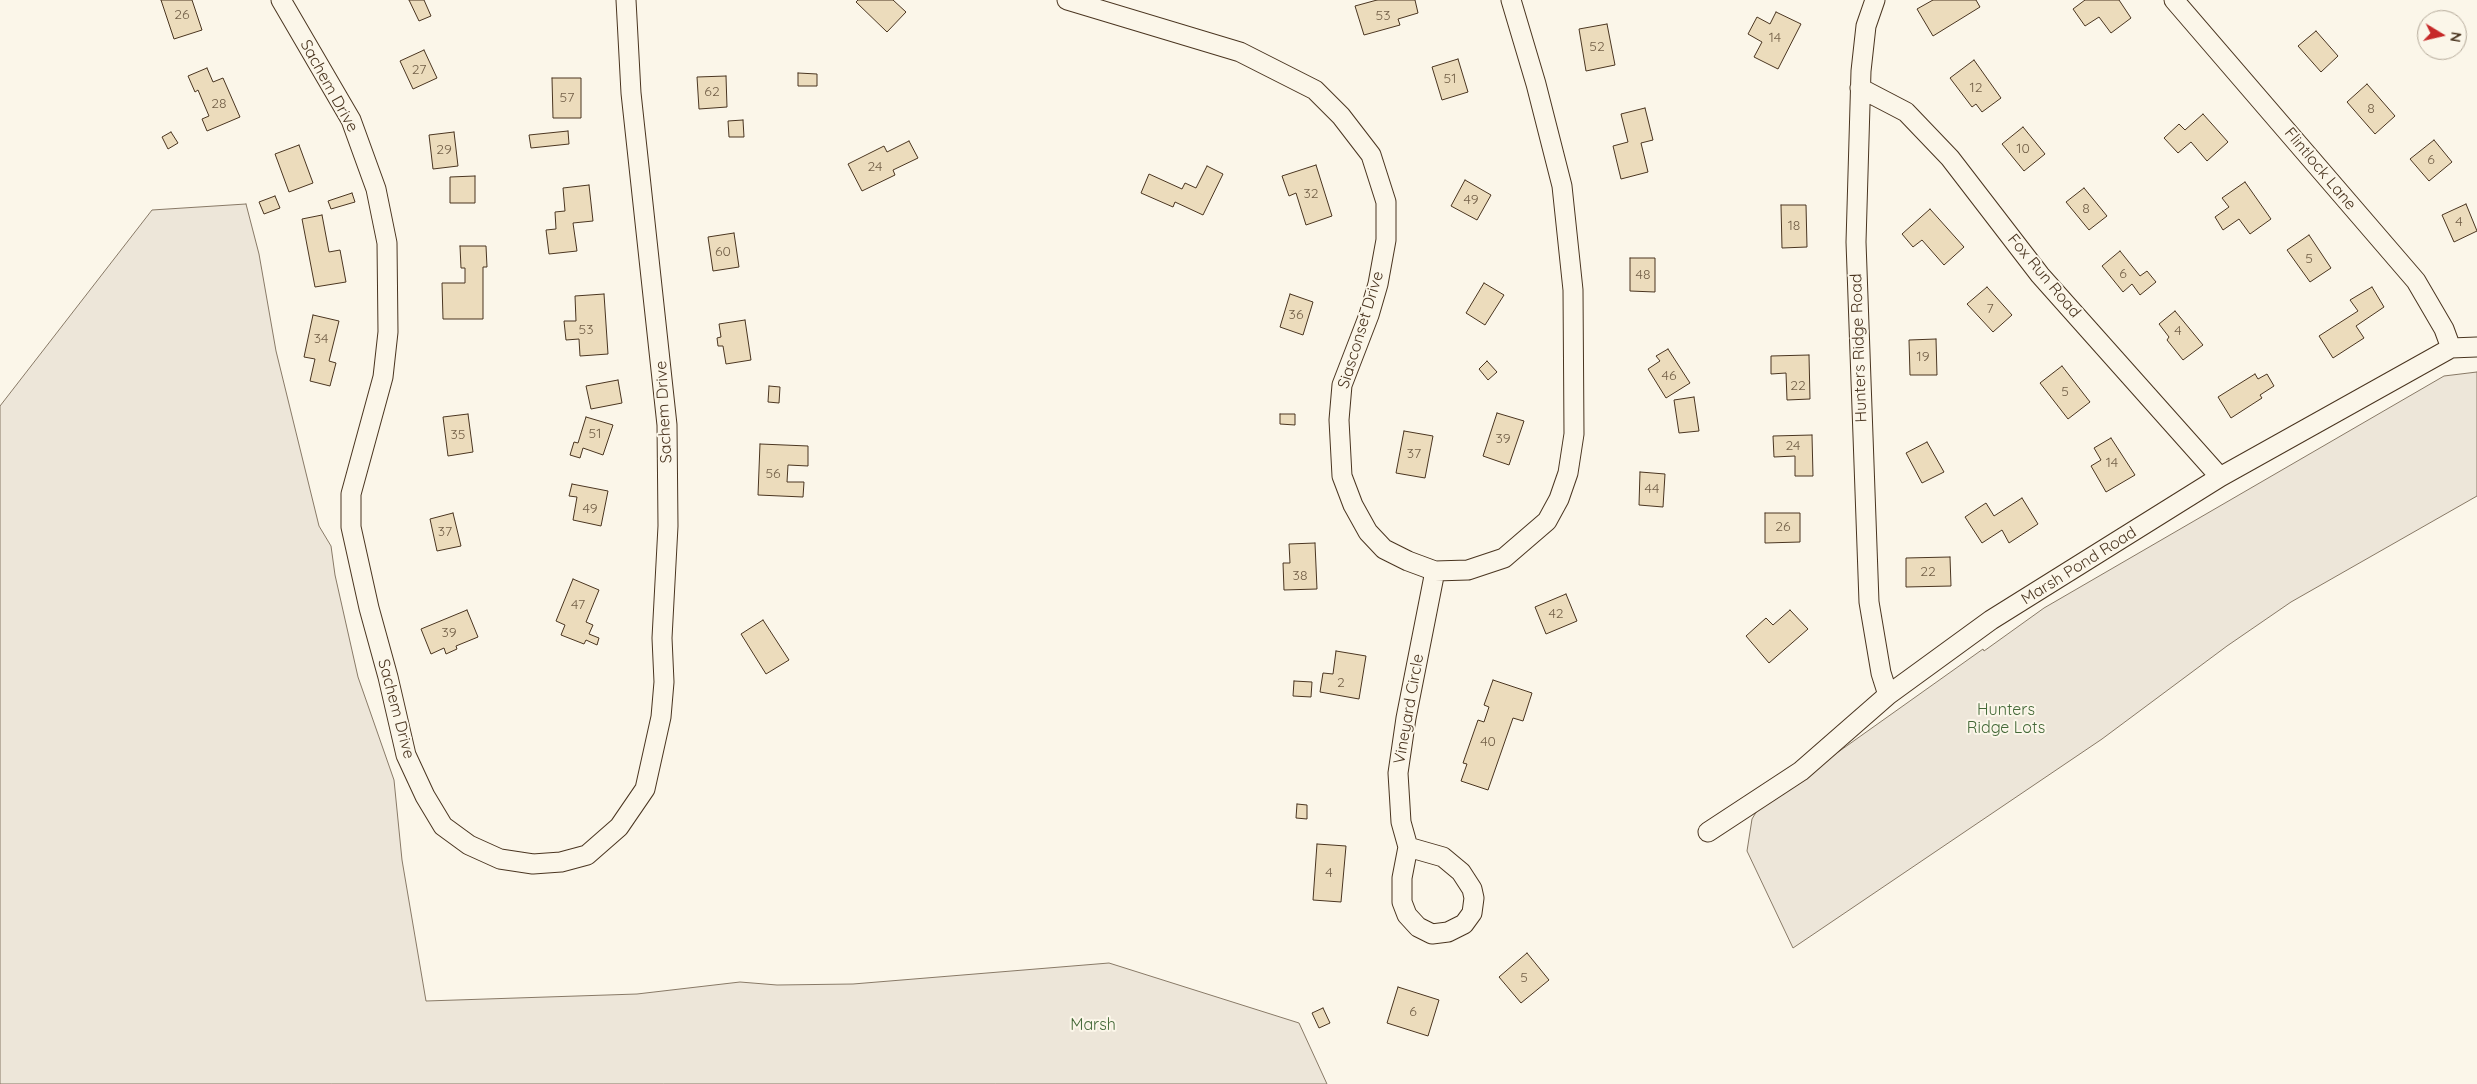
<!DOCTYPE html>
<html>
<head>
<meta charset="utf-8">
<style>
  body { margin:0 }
  #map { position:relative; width:2477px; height:1084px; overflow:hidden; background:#fbf6e9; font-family:Quicksand,sans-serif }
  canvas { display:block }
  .north { position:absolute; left:2417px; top:10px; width:50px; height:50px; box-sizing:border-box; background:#fbf6e9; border:1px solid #b4a999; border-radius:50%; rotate:99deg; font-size:14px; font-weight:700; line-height:20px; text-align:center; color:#4a3520 }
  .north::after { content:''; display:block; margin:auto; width:18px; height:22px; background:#c62828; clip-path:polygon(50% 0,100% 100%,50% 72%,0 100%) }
</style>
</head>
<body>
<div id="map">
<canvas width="2477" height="1084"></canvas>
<div class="north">N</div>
</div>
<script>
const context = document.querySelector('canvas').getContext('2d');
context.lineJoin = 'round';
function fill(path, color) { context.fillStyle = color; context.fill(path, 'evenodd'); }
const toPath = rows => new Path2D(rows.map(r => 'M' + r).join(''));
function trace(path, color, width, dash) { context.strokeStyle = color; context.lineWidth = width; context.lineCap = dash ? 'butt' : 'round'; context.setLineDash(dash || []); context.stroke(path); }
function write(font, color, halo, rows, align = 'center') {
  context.font = font + ' Quicksand,sans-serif'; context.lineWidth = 4; context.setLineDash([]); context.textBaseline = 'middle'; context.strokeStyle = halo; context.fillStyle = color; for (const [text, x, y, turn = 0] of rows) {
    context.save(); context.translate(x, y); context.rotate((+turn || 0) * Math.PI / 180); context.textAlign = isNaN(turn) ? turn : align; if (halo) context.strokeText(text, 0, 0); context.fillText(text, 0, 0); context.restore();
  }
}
const green = toPath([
  [246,204,259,254,276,351,319,526,331,546,335,575,358,677,394,780,402,860,426,1001,637,994,740,982,777,985,853,984,1109,963,1299,1023,1327,1084,0,1084,0,406,152,210,246,204],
  [2477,372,2477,496,2291,602,2227,646,2102,739,1793,948,1747,851,1752,819,1758,809,1983,649,1984,651,2044,608,2444,376,2477,372]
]);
const building = toPath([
  [161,0,192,0,202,30,174,39,161,0],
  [409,0,424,0,431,16,419,21,409,0],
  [858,0,893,0,906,12,887,32,856,2,858,0],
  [1377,0,1415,0,1418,13,1398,19,1400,25,1364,35,1355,6,1377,0],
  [1933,0,1976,0,1980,7,1933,36,1917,9,1933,0],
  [2085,0,2119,0,2131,18,2111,33,2099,17,2085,26,2073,9,2085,0],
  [1776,12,1801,24,1778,69,1754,57,1762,42,1748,34,1757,17,1770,24,1776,12],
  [1607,24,1615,65,1586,71,1579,29,1607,24],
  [2316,31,2338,56,2321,72,2298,46,2316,31],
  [424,50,437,78,413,89,400,61,424,50],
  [1458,59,1468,92,1442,100,1432,67,1458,59],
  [1974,60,2001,98,1982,112,1976,104,1972,107,1950,78,1974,60],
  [207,68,213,82,223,78,240,117,207,131,202,119,209,116,198,90,195,92,188,76,207,68],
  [798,73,817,74,817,86,798,86,798,73],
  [726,76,727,107,699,109,697,77,726,76],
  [552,78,581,78,581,118,553,118,552,78],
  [2367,84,2395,116,2375,134,2347,102,2367,84],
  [1645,108,1653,140,1641,143,1648,172,1621,179,1613,146,1628,142,1621,114,1645,108],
  [2203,114,2228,142,2207,161,2191,142,2178,153,2164,138,2179,124,2185,130,2203,114],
  [743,120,744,137,729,137,728,121,743,120],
  [2023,127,2045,154,2024,171,2002,144,2023,127],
  [568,131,569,144,531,148,529,135,568,131],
  [171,132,178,143,168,149,162,137,171,132],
  [454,132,458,166,433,169,429,135,454,132],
  [2434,140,2452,162,2429,181,2410,159,2434,140],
  [909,141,918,158,893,170,895,175,862,191,848,164,884,146,887,152,909,141],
  [299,145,313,183,289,192,275,154,299,145],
  [1316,165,1332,216,1306,225,1296,193,1289,196,1282,176,1316,165],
  [1207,166,1223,174,1203,215,1175,202,1173,207,1141,193,1149,174,1182,189,1185,183,1196,188,1207,166],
  [475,176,475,203,450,203,450,177,475,176],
  [1465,180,1491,195,1477,220,1451,206,1465,180],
  [2245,182,2271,219,2250,234,2239,219,2223,230,2215,217,2229,207,2222,198,2245,182],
  [589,185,593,221,573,223,577,251,549,254,546,230,556,229,555,212,565,211,563,188,589,185],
  [2084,188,2107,216,2089,230,2066,202,2084,188],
  [352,193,355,202,331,209,328,201,352,193],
  [275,196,280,208,264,214,259,202,275,196],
  [2466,204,2477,231,2454,242,2442,215,2466,204],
  [1781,205,1806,205,1807,247,1782,248,1781,205],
  [1930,209,1964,247,1944,265,1922,240,1913,247,1902,234,1930,209],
  [322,215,329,252,340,250,346,282,315,287,302,219,322,215],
  [734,233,739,267,713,271,708,237,734,233],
  [2309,235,2331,268,2310,282,2287,250,2309,235],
  [460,246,486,246,487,267,483,267,483,319,443,319,442,283,465,283,465,268,461,268,460,246],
  [2120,251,2140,276,2147,271,2156,282,2140,295,2132,284,2123,292,2102,266,2120,251],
  [1630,258,1655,258,1655,292,1630,291,1630,258],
  [1484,283,1504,295,1485,325,1466,313,1484,283],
  [1987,287,2012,315,1993,332,1967,304,1987,287],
  [2372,287,2384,307,2356,326,2364,338,2333,358,2319,336,2358,311,2350,300,2372,287],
  [604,294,608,354,580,356,579,339,566,340,564,321,576,321,575,296,604,294],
  [1290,294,1313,302,1303,335,1280,327,1290,294],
  [2175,311,2203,345,2183,360,2167,340,2169,337,2159,324,2175,311],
  [313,315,339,321,329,361,336,363,330,386,310,381,315,359,304,357,313,315],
  [745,320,751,360,726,364,723,346,718,346,717,338,721,337,719,324,745,320],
  [1936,339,1937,375,1910,375,1909,340,1936,339],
  [1668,349,1690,383,1666,398,1648,369,1660,361,1656,356,1668,349],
  [1809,355,1810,399,1787,400,1786,373,1771,374,1771,356,1809,355],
  [1487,361,1497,372,1488,380,1479,369,1487,361],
  [2062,366,2090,402,2068,419,2040,383,2062,366],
  [2255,374,2258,379,2267,374,2274,386,2260,395,2262,398,2231,418,2218,397,2255,374],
  [618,380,622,403,591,409,586,386,618,380],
  [769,386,780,387,779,403,768,402,769,386],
  [1694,397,1699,431,1679,433,1674,400,1694,397],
  [1497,413,1524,421,1509,465,1483,456,1497,413],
  [468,414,473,452,448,456,443,417,468,414],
  [1280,414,1295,414,1295,425,1280,424,1280,414],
  [586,417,613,425,603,455,583,448,580,458,570,455,574,442,578,443,586,417],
  [1404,431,1433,436,1425,478,1396,473,1404,431],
  [1812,435,1813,476,1795,476,1795,456,1774,457,1773,436,1812,435],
  [2111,438,2135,475,2106,492,2091,466,2101,460,2094,448,2111,438],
  [1927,442,1944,472,1922,483,1906,453,1927,442],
  [760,444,808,446,808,466,788,465,787,482,804,482,803,497,758,495,760,444],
  [1640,472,1665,474,1663,507,1639,505,1640,472],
  [572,484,608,491,601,526,573,520,577,497,569,496,572,484],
  [2022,498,2038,524,2009,543,2002,530,1982,543,1965,517,1986,503,1994,516,2022,498],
  [453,513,461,546,437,551,430,519,453,513],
  [1765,513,1800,513,1800,542,1765,543,1765,513],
  [1315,543,1317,589,1284,590,1283,563,1290,563,1289,544,1315,543],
  [1950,557,1951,586,1906,587,1906,558,1950,557],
  [573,579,599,590,586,622,593,625,589,634,599,638,597,645,586,640,584,644,561,635,565,625,556,621,573,579],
  [1566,594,1577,621,1546,634,1535,607,1566,594],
  [467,610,478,637,456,646,457,649,446,654,444,648,431,654,421,629,467,610],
  [1790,610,1808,629,1769,663,1746,636,1766,618,1773,625,1790,610],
  [763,620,789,660,766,674,741,634,763,620],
  [1336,651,1366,656,1359,699,1320,692,1323,673,1333,674,1336,651],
  [1493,680,1532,693,1523,721,1513,718,1488,790,1461,781,1467,764,1463,763,1478,720,1484,722,1489,707,1484,705,1493,680],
  [1294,681,1312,682,1311,697,1293,696,1294,681],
  [1297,804,1307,805,1307,819,1296,818,1297,804],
  [1317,844,1346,846,1341,902,1313,900,1317,844],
  [1527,953,1549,980,1521,1003,1499,977,1527,953],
  [1398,987,1439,1000,1428,1036,1387,1023,1398,987],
  [1323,1008,1330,1023,1319,1028,1312,1013,1323,1008]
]);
const minor = toPath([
  [281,0,351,120,376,189,387,243,388,332,383,377,351,494,351,527,369,608,388,677,406,755,425,796,443,826,469,845,500,859,533,864,561,862,587,855,619,827,645,789,661,717,664,682,662,638,668,526,667,425,631,93,626,0],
  [1067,0,1240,52,1315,90,1341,116,1371,155,1386,202,1386,240,1378,284,1369,315,1342,385,1339,420,1342,476,1353,505,1368,532,1384,549,1408,561,1435,571,1468,570,1504,558,1547,521,1559,499,1568,473,1574,434,1573,290,1562,186,1536,84,1511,0],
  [1875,0,1866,26,1861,71,1856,242,1869,602,1881,673,1888,695],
  [2174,0,2416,281,2444,329,2451,348],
  [1860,88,1906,112,1950,158,2040,275,2220,477],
  [1708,832,1801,771,1888,695,1991,620,2220,477,2451,348,2477,347],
  [1408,847,1402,878,1402,902,1407,915,1418,927,1432,934,1448,932,1464,924,1472,913,1474,898,1472,889,1461,872,1443,857,1408,847,1401,822,1398,773,1406,718,1435,571]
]);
const numberNames = [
  ["26",182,15],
  ["53",1383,16],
  ["14",1775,38],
  ["52",1597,47],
  ["27",419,70],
  ["51",1450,79],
  ["12",1976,88],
  ["62",712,92],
  ["57",567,98],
  ["28",219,104],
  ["8",2371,109],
  ["10",2023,149],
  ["29",444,150],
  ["6",2431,160],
  ["24",875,167],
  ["32",1311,194],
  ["49",1471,200],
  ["8",2086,209],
  ["4",2459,222],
  ["18",1794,226],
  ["60",723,252],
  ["5",2309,259],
  ["6",2123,274],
  ["48",1643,275],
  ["7",1990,309],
  ["36",1296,315],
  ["53",586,330],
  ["4",2178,331],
  ["34",321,339],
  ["19",1923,357],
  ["46",1669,376],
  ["22",1798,386],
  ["5",2065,392],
  ["51",595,434],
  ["35",458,435],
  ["39",1503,439],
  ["24",1793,446],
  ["37",1414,454],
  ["14",2112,463],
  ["56",773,474],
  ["44",1652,489],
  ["49",590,509],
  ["26",1783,527],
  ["37",445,532],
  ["22",1928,572],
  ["38",1300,576],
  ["47",578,605],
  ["42",1556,614],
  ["39",449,633],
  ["2",1341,683],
  ["40",1488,742],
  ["4",1329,873],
  ["5",1524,978],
  ["6",1413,1012]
];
const streetNames = [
  ["Sachem Drive",329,86,61],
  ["Flintlock Lane",2320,169,50],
  ["Fox Run Road",2044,276,50],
  ["Siasconset Drive",1361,330,-73],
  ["Hunters Ridge Road",1859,348,-92],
  ["Sachem Drive",664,412,-93],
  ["Marsh Pond Road",2079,566,-32],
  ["Sachem Drive",396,709,75],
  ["Vineyard Circle",1409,709,-80]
];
const parkNames = [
  ["Hunters",2006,710],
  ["Ridge Lots",2006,728],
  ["Marsh",1093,1025]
];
fill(green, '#ede6d9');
trace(green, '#887966', 1);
fill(building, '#ecdcbc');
trace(building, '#4a3520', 1);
trace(minor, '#4a3520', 21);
trace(minor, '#fbf6e9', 19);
write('14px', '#725f47', null, numberNames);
write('16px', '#4a3520', '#fbf6e9', streetNames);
write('16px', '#436837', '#fbf6e9', parkNames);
</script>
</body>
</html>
